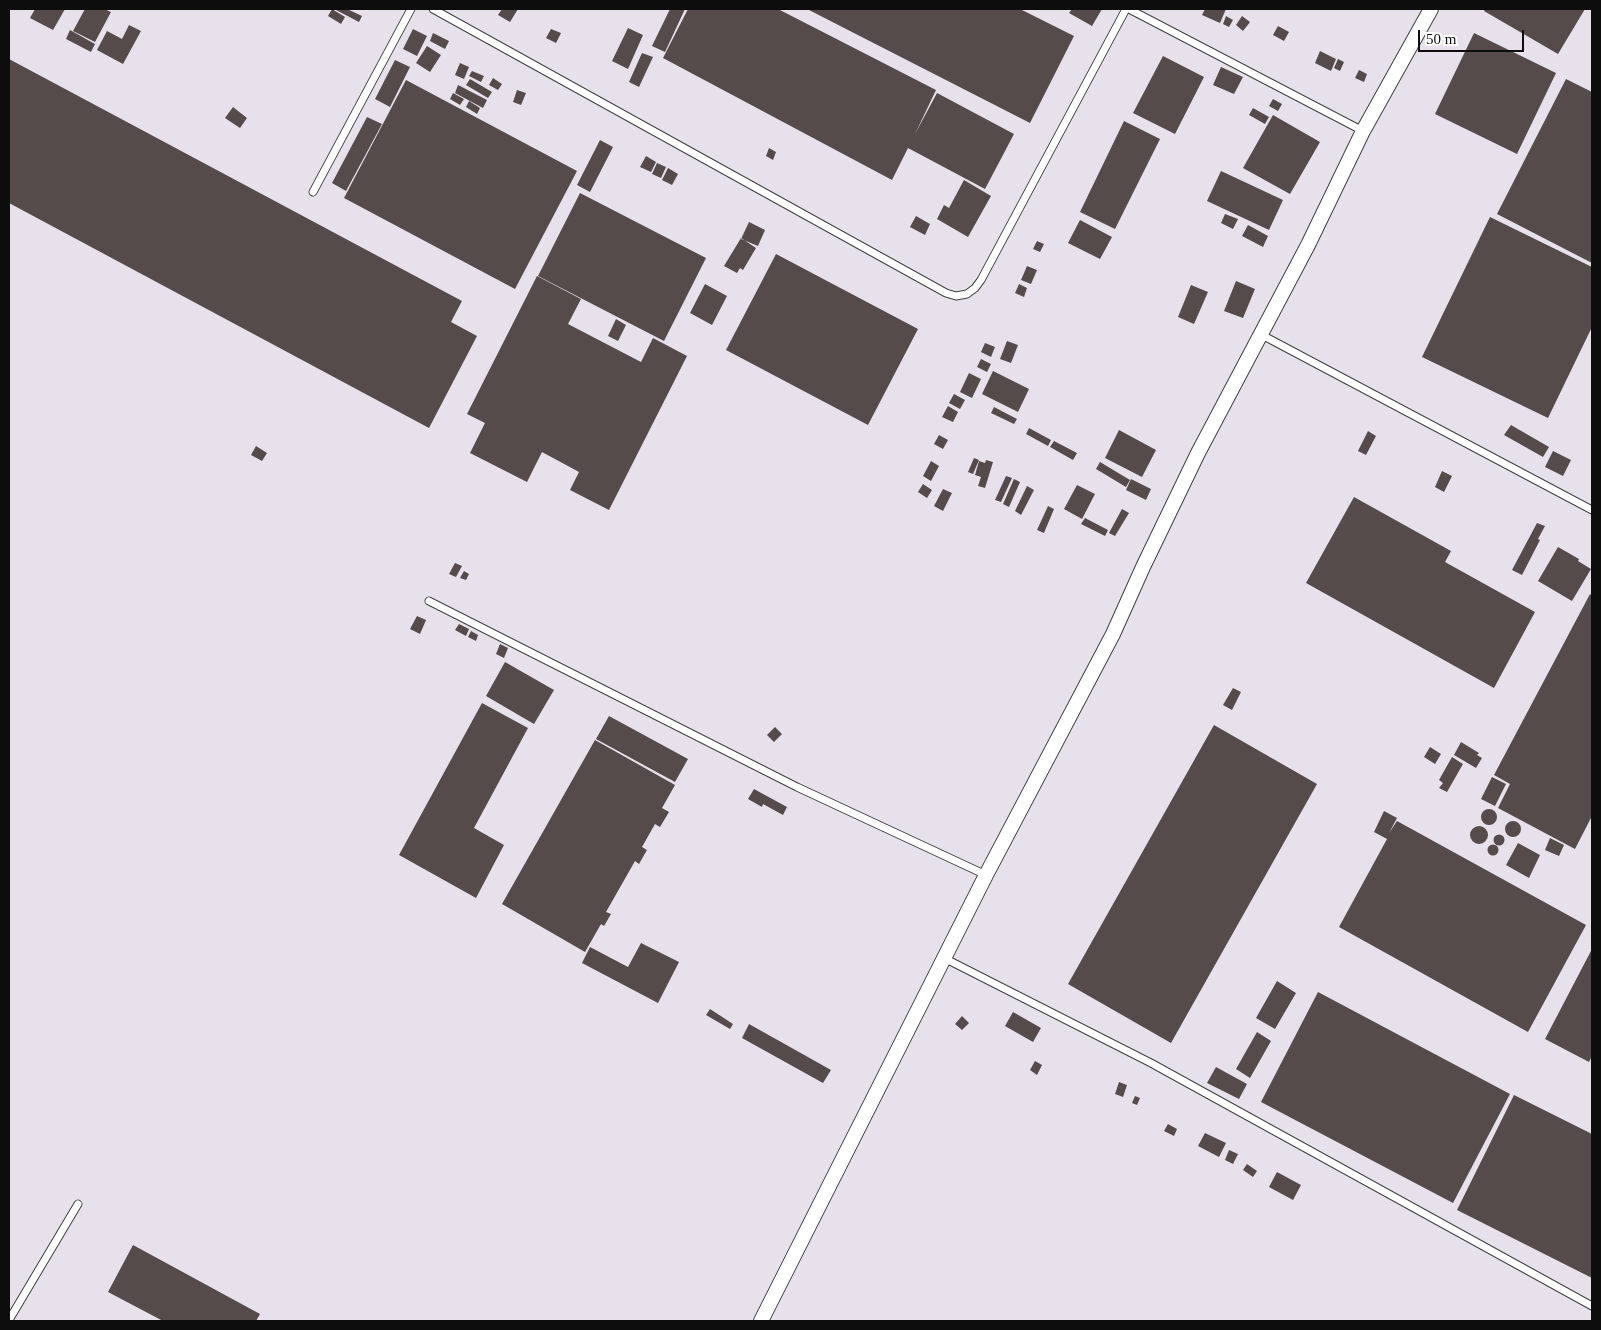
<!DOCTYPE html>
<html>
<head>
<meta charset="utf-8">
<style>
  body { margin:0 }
  #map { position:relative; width:1601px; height:1330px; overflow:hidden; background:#fef6ee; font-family:Georgia,serif }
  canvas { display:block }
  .frame { position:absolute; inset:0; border:10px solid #0d0d0d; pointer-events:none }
  .scale { position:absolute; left:1418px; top:30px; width:106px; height:22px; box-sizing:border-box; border:2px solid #0d0d0d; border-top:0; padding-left:6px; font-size:15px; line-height:18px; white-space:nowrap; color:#0d0d0d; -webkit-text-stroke:4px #fff; paint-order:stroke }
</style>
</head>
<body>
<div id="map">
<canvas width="1601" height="1330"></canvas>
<div class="frame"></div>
<div class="scale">50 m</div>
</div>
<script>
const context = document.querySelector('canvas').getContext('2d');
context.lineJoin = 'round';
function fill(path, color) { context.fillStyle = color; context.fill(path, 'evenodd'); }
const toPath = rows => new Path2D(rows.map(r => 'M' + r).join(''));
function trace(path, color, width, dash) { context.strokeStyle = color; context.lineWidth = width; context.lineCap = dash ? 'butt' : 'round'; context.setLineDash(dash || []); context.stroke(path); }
const industrial = toPath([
  [9,9,1592,9,1592,1321,9,1321]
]);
const building = toPath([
  [35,9,65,9,53,30,30,18],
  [85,9,104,9,111,12,95,42,73,31],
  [332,9,345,17,341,24,328,16],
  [337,9,347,9,362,16,359,22,336,10],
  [502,9,518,9,510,22,498,15],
  [670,9,685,9,665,52,652,46],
  [688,9,778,9,936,90,915,134,937,93,1014,134,985,189,908,148,892,180,663,58],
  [807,9,1020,9,1074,36,1030,123],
  [1072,9,1102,9,1092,26,1069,13],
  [1205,9,1226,9,1220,23,1202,15],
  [1485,9,1585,9,1558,54,1484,11],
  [1226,16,1233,20,1229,27,1223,24],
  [1242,16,1250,22,1243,31,1236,25],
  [129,25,141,31,123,64,97,50,107,31,122,39],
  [1278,26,1289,32,1284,41,1273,35],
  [628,28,643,35,628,69,612,61],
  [413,29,427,36,417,56,403,49],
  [551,29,561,33,556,43,546,38],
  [70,30,95,44,91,52,66,39],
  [433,33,449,41,445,49,430,41],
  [1474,33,1556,73,1517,154,1435,114],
  [427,46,441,55,430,72,416,63],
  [1320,51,1336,59,1331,71,1315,63],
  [642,53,653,57,639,87,629,82],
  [1163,56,1204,77,1175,134,1133,113],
  [9,59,462,301,451,322,477,336,429,428,9,203],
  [1338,59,1344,62,1340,71,1334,68],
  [395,60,410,67,390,107,375,99],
  [460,63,469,67,464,79,455,75],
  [1221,67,1243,77,1234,94,1213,85],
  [1359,70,1367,74,1364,82,1355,78],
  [472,71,484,76,481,82,469,76],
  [493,78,502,84,498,90,489,85],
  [470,79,492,92,488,98,466,85],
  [1566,79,1592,92,1592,263,1497,214],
  [406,80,577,171,515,289,344,198],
  [458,85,487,100,483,108,455,93],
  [517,90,526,93,521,105,513,102],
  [453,93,464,99,460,105,450,99],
  [1273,99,1282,104,1278,111,1269,106],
  [469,101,480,108,477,114,466,107],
  [233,107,247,118,240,128,225,118],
  [1253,108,1269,117,1265,124,1249,115],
  [1273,115,1320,142,1290,194,1243,168],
  [367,117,382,124,346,191,332,183],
  [1124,121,1160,139,1115,229,1080,212],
  [600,140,613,147,590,192,577,185],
  [769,148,776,152,773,160,766,156],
  [646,156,656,162,651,172,640,167],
  [657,163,666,167,661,178,652,174],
  [668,168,678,174,672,185,662,180],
  [1221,171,1283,200,1269,230,1207,201],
  [964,180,991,196,968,237,937,219,944,205,949,208],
  [580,193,706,258,664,341,538,276],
  [1225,214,1238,219,1233,229,1221,223],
  [916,216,930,224,925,235,910,227],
  [1490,217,1592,267,1592,327,1548,418,1422,357],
  [1080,220,1112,237,1100,259,1068,243],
  [749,222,765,230,758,246,741,239],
  [1248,225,1268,236,1263,247,1242,236],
  [741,238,756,248,743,270,740,268,737,273,724,266],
  [1037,241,1044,244,1040,252,1033,249],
  [776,254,918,329,868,425,726,350],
  [1027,266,1037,270,1031,284,1021,280],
  [537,276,581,299,568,324,641,362,653,338,687,356,609,510,570,490,579,472,542,452,527,482,470,453,485,423,467,414],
  [1236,281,1255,289,1243,318,1224,311],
  [705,284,727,296,712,325,690,313],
  [1019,284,1027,288,1024,297,1015,293],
  [1191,285,1208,292,1194,324,1178,317],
  [616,319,626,325,618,341,608,336],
  [1007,341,1018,345,1011,363,1000,359],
  [985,343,995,347,991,357,981,352],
  [981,359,991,364,987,372,977,367],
  [993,371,1029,389,1018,412,982,394],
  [969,373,981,379,972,398,960,392],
  [954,394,965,400,960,409,949,403],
  [948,406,958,412,953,422,942,417],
  [994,407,1017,419,1014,424,991,413],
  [1511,425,1549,447,1543,457,1504,435],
  [1029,428,1051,440,1048,446,1026,434],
  [1119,430,1156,450,1142,477,1105,458],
  [1368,431,1376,436,1366,455,1358,451],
  [939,435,948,440,943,449,934,444],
  [1054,441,1077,453,1073,460,1050,447],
  [256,446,267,453,262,461,251,455],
  [1553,451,1571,460,1563,476,1545,467],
  [974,458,979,460,973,474,968,472],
  [986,460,993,462,985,488,978,486,981,477,975,475,979,461,985,463],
  [931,461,939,466,931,481,923,476],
  [1100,462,1130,480,1126,487,1096,469],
  [1442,471,1452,476,1444,492,1435,487],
  [1006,476,1012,478,1001,502,995,500],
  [1014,479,1020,482,1009,507,1003,504],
  [1131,479,1151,489,1146,500,1126,490],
  [923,484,932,490,927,498,918,492],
  [1077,485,1095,494,1082,519,1064,509],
  [1027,486,1034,490,1021,515,1015,511],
  [943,489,952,493,943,511,934,506],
  [1354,497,1451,551,1445,562,1535,612,1494,688,1306,583],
  [1048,506,1054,509,1044,533,1037,530],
  [1122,509,1129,513,1115,536,1109,533],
  [1085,518,1108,530,1105,536,1081,524],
  [1537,523,1545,526,1538,539,1540,540,1522,575,1512,570],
  [1558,547,1579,559,1578,561,1591,569,1572,601,1538,581],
  [455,563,462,566,456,577,449,574],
  [464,571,469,574,466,580,460,578],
  [1590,594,1592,596,1592,816,1575,849,1498,808,1510,784,1494,775],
  [417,616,426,620,420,634,410,629],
  [459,624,469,629,466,636,455,630],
  [471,631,478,635,476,641,468,637],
  [500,644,508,648,504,658,496,654],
  [505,662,554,690,534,724,486,696],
  [1233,688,1241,692,1232,710,1223,705],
  [482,703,528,728,474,828,504,845,476,898,399,855],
  [609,716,688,759,675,782,596,739],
  [1214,725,1317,784,1171,1043,1068,984],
  [775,727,782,734,774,742,767,735],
  [595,740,675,785,662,808,669,812,660,827,655,824,642,847,647,850,639,864,635,861,606,912,611,914,604,926,601,924,585,952,502,904],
  [1461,742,1479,753,1477,755,1482,758,1476,768,1454,755],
  [1430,747,1441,754,1435,764,1424,757],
  [1452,757,1463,764,1447,792,1439,788,1443,783,1439,780],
  [1492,777,1506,784,1495,806,1481,799],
  [754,789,787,807,783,815,763,804,762,807,748,799],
  '1481 817a8 8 0 1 1 16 0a8 8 0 1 1-16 0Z',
  [1384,811,1397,818,1389,833,1397,821,1586,925,1528,1032,1339,927,1387,839,1374,832],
  '1505 829a8 8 0 1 1 16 0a8 8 0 1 1-16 0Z',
  '1470 835a9 9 0 1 1 18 0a9 9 0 1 1-18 0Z',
  '1493.5 840a5.5 5.5 0 1 1 11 0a5.5 5.5 0 1 1-11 0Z',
  [1550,838,1564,845,1559,856,1545,850],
  [1518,843,1540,855,1529,878,1506,865],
  '1487.5 850a5.5 5.5 0 1 1 11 0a5.5 5.5 0 1 1-11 0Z',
  [641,943,679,962,658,1003,582,963,590,947,628,967],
  [1592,949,1592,1056,1589,1062,1545,1039],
  [1277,981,1296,993,1275,1029,1256,1018],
  [1318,992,1510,1094,1453,1203,1261,1102],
  [710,1009,733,1024,730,1029,706,1015],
  [1013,1012,1041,1028,1033,1042,1005,1026],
  [962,1016,969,1023,962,1030,955,1024],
  [749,1024,831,1070,823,1083,742,1038],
  [1257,1032,1271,1041,1250,1078,1236,1069],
  [1035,1061,1042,1065,1037,1075,1030,1070],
  [1216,1067,1247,1084,1239,1099,1207,1083],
  [1119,1082,1127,1085,1123,1097,1115,1094],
  [1514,1095,1592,1134,1592,1278,1457,1210],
  [1135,1096,1140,1098,1137,1105,1132,1103],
  [1168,1124,1177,1129,1174,1136,1164,1131],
  [1205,1133,1226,1143,1219,1157,1198,1146],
  [1229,1150,1238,1154,1233,1164,1225,1160],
  [1247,1164,1257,1171,1253,1177,1243,1170],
  [1277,1172,1301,1185,1293,1200,1269,1187],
  [133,1245,260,1314,256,1321,163,1321,108,1292]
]);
const service = toPath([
  [433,9,946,293,956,296,967,294,975,288,981,280,1126,9],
  [1129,9,1363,131],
  [313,192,411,9],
  [1260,334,1592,510],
  [429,601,797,787,986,875],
  [944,958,1151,1063,1592,1306],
  [9,1320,78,1204]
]);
const minor = toPath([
  [761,1321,986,875,1113,634,1143,567,1198,453,1308,245,1363,131,1431,9]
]);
fill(industrial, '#e7e1eb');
fill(building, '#554b4a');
trace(service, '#404040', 9);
trace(minor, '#404040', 16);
trace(service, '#fff', 7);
trace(minor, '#fff', 14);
</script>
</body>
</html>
